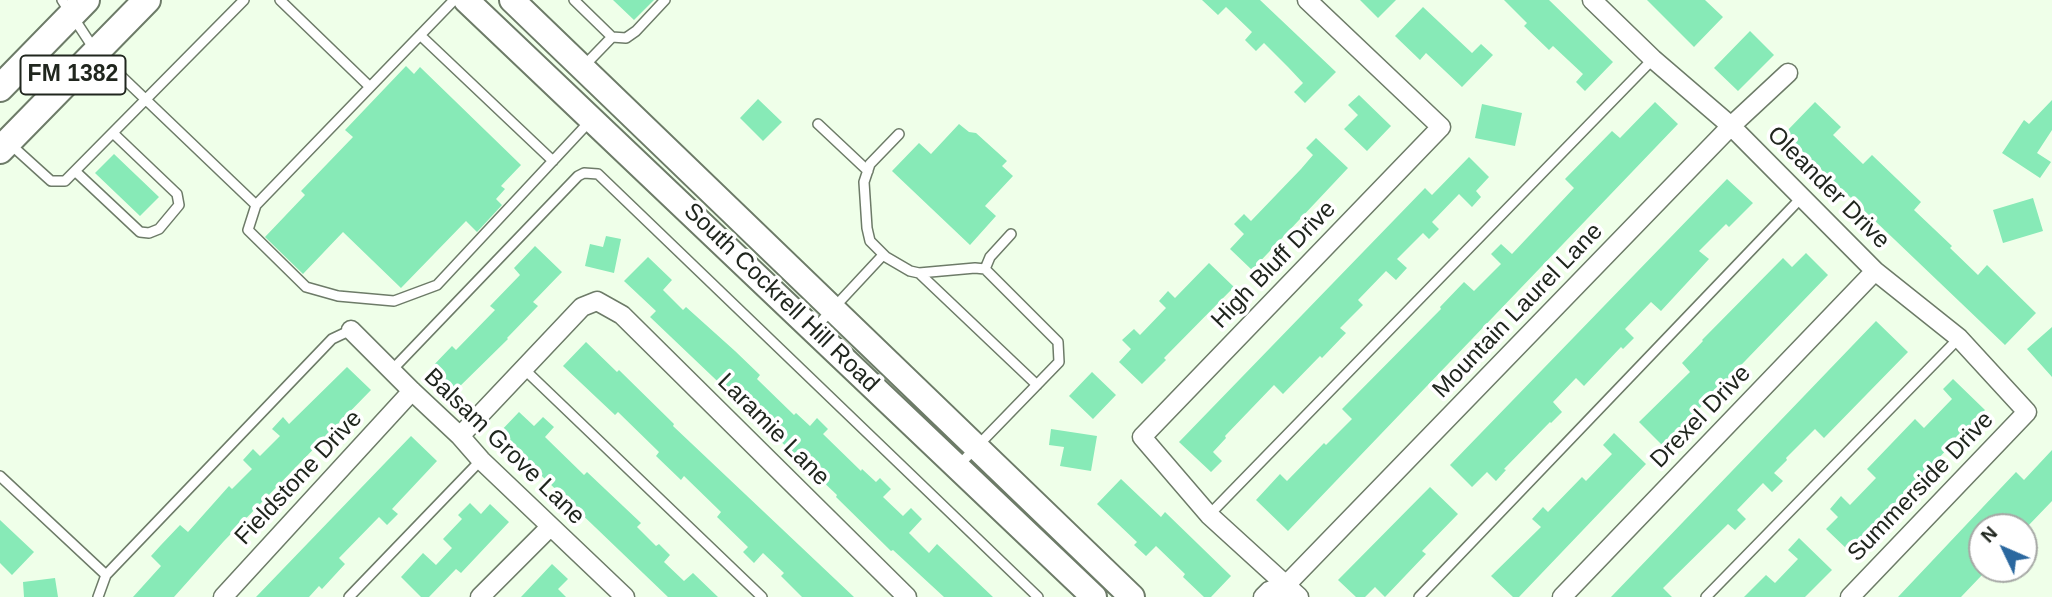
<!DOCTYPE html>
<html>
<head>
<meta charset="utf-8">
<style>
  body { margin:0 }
  #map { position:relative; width:2052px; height:597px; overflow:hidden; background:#efffe9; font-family:Arial,sans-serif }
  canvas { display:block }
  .north { position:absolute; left:1968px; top:513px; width:70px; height:70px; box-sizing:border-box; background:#fff; border:2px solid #a6a8a5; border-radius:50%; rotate:314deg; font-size:19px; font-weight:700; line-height:28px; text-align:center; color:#20261e }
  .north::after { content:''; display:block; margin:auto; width:24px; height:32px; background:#2b689f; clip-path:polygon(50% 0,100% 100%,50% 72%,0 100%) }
</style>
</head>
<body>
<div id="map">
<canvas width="2052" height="597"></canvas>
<div class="north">N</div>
</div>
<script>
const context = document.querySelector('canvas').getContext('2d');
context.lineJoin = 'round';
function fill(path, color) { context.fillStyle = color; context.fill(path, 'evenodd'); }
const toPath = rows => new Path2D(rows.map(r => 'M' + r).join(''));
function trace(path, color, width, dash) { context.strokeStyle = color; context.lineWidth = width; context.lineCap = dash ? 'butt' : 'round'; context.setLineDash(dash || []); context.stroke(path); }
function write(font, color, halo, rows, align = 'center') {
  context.font = font + ' Arial,sans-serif'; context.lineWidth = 7; context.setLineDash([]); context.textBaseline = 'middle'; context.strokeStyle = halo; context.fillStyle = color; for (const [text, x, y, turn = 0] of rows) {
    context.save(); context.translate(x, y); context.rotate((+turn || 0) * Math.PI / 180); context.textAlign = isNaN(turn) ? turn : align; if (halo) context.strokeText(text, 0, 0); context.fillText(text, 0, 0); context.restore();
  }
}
const building = toPath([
  [613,0,654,0,634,20],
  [1202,0,1260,0,1336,72,1305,103,1294,92,1303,83,1288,67,1264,43,1256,51,1245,40,1252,32,1226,7,1218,15],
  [1360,0,1396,0,1378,18],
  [1504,0,1549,0,1613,62,1585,91,1576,82,1583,74,1553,46,1549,50,1524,26,1527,23],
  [1647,0,1705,0,1723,17,1694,47],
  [1423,7,1472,53,1481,44,1493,55,1462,87,1426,53,1420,60,1395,36],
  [1750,31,1774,55,1738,91,1714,68],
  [406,66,414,74,420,67,521,165,501,186,505,189,496,199,502,205,477,232,466,221,401,288,343,232,303,274,265,237,305,195,301,191,353,137,345,130],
  [1359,95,1391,126,1367,151,1344,129,1358,115,1348,105],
  [758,99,782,122,763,141,740,118],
  [2052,100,2052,130,2037,153,2051,162,2040,178,2002,153,2024,120,2029,124],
  [1655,102,1678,124,1288,531,1256,500,1280,474,1287,481,1324,443,1326,445,1352,419,1342,409,1441,309,1440,307,1464,282,1474,291,1501,264,1491,254,1501,244,1512,254,1574,188,1565,179,1612,131,1620,138],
  [1815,102,1841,127,1833,135,1863,164,1872,155,1921,202,1914,210,1952,246,1950,248,1978,275,1987,265,2036,313,2005,345,1784,134],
  [1482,104,1522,113,1515,146,1475,138],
  [959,124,969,132,976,133,1007,161,1002,166,1013,176,985,206,996,216,970,245,892,171,919,143,931,154],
  [1316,138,1348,168,1252,270,1230,249,1244,234,1234,224,1244,214,1251,221,1301,169,1313,155,1306,148],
  [114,154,159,197,140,216,95,173],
  [1469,157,1489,177,1476,191,1481,197,1472,207,1459,194,1432,222,1439,229,1429,239,1423,233,1397,259,1407,268,1396,280,1386,271,1358,300,1363,305,1340,328,1346,333,1322,358,1320,356,1283,394,1274,385,1225,436,1226,438,1213,452,1222,461,1211,472,1179,442,1425,188,1432,195],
  [1727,179,1753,203,1729,227,1726,224,1699,251,1709,259,1661,311,1651,302,1625,329,1634,338,1623,349,1621,347,1584,386,1576,378,1553,402,1562,412,1551,423,1550,422,1504,469,1506,470,1496,481,1487,472,1472,487,1450,465],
  [2033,198,2043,231,2003,243,1993,210],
  [606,236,621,239,614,273,585,266,590,244,603,247],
  [535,246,562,272,533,302,538,306,507,338,508,339,453,393,429,370,452,346,456,350,495,310,490,306,520,275,514,268],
  [1806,253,1828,275,1663,446,1639,422,1690,372,1682,363,1703,341,1702,340,1783,258,1792,267],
  [648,257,672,280,663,290,683,310,686,307,735,351,760,375,757,379,794,415,796,413,810,426,817,418,828,429,823,434,861,471,862,469,876,482,880,478,891,489,883,497,903,516,911,508,922,519,909,533,929,553,937,544,993,597,944,597,893,550,891,551,836,497,837,495,650,317,656,311,624,281],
  [1209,263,1234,287,1164,358,1166,360,1142,384,1119,362,1131,349,1122,340,1134,329,1140,335,1166,308,1159,301,1168,291,1175,298],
  [1876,321,1908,352,1824,438,1815,429,1786,458,1787,460,1774,473,1783,481,1772,492,1763,483,1737,510,1746,519,1735,530,1728,524,1663,588,1672,597,1611,597],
  [2052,327,2052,377,2027,349],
  [586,342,617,372,619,370,674,424,673,426,854,597,802,597,781,576,784,573,763,553,754,563,743,552,748,547,717,517,721,512,684,476,681,480,656,456,659,452,618,412,615,415,563,366],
  [347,367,371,390,224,541,174,597,133,597,161,566,151,556,161,545,180,525,188,532,229,486,232,489,252,469,243,460,253,449,260,456,280,436,272,429,283,417,289,424],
  [1092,372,1116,395,1093,419,1069,396],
  [1953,379,1985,410,1849,551,1826,529,1838,517,1830,509,1841,496,1850,505,1876,478,1867,469,1915,419,1924,428,1952,399,1943,389],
  [519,412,534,426,543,417,554,427,545,437,584,475,587,472,641,523,637,527,656,546,659,544,670,555,664,562,684,581,693,573,718,597,668,597,498,434],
  [1051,429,1097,436,1091,471,1060,466,1064,447,1049,445],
  [1614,433,1646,464,1519,597,1513,597,1491,576,1541,527,1532,519,1543,507,1548,512,1582,477,1586,481,1612,454,1603,445],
  [411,436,437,461,392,509,398,514,387,525,379,517,339,558,345,564,322,589,319,586,309,597,256,597],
  [2052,450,2052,501,2027,527,1982,527,1982,575,1961,597,1898,597,2016,472,2024,480],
  [1121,479,1161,517,1165,512,1231,576,1211,597,1204,597,1183,577,1185,574,1156,546,1146,556,1134,545,1137,542,1097,504],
  [1430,487,1458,514,1422,551,1426,554,1385,597,1375,587,1365,597,1356,597,1338,580],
  [470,503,481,514,490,504,509,522,461,573,456,569,429,597,421,597,401,577,423,553,436,565,452,548,443,539,462,519,458,515],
  [0,520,34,552,12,575,0,563],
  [1799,538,1832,570,1805,597,1744,597,1766,575,1775,583,1798,559,1788,550],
  [552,564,568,579,558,589,566,597,521,597],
  [55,578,58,597,24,597,23,582]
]);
const service = toPath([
  [62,0,96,52,256,205,454,0],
  [280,0,370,87],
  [574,0,612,37],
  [420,35,553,161],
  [583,67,612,37,626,38,636,31,665,0],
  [818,124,868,171],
  [899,134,870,164,864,182,867,228,870,241,886,257,910,271,919,273,975,268,985,269,1058,342,1059,362,959,465],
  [9,143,51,181,65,181,244,0],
  [75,171,140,232,149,233,159,229,179,205,177,194,113,133],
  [256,205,248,230,306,287,338,296,394,301,437,285,591,120],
  [985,269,990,257,1011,234],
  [919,273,1037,385],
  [815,328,883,255],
  [524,369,762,597],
  [391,371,578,176,584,173,598,174,1038,597],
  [0,476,106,575],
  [1209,515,1653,59],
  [98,597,106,575,332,339,351,330],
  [349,597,481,460],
  [1419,597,1802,197],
  [1706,597,1959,338]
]);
const minor = toPath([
  [1592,0,1653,59,1731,126,1875,271,1959,338,2027,412,1850,597],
  [351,330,412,391,460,436,481,460,625,597],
  [460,436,582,307,597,301,622,315,907,597],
  [223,597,412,391],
  [480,597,550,527],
  [1263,597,1269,591,1286,585],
  [1283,597,1286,585,1731,126,1788,73],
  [1299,597,1209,515,1142,437,1441,127,1307,0],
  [1562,597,1875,271]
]);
const secondary = toPath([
  [466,0,1094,597],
  [512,0,1132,597]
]);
const primary = toPath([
  [0,88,86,0],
  [0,150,147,0]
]);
const shields = [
  [73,75,105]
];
const shieldNames = [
  ["FM 1382",73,75]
];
const streetNames = [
  ["Oleander Drive",1828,188,45],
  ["High Bluff Drive",1274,265,-46],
  ["South Cockrell Hill Road",781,298,44],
  ["Mountain Laurel Lane",1518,311,-46],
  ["Drexel Drive",1701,417,-46],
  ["Laramie Lane",773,430,45],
  ["Balsam Grove Lane",504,447,44],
  ["Fieldstone Drive",299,478,-47],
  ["Summerside Drive",1921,487,-46]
];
fill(building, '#87eab7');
trace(service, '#6d7b68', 12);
trace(minor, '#6d7b68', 21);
trace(secondary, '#6d7b68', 28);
trace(primary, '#6d7b68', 30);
trace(service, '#fff', 9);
trace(minor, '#fff', 18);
trace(secondary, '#fff', 24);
trace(primary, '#fff', 26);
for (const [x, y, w] of shields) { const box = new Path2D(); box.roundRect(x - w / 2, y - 19.5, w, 39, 5); context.fillStyle = '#fff'; context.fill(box); trace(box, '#20261e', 2); }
write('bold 23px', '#20261e', null, shieldNames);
write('24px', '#20261e', '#fff', streetNames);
</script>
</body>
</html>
